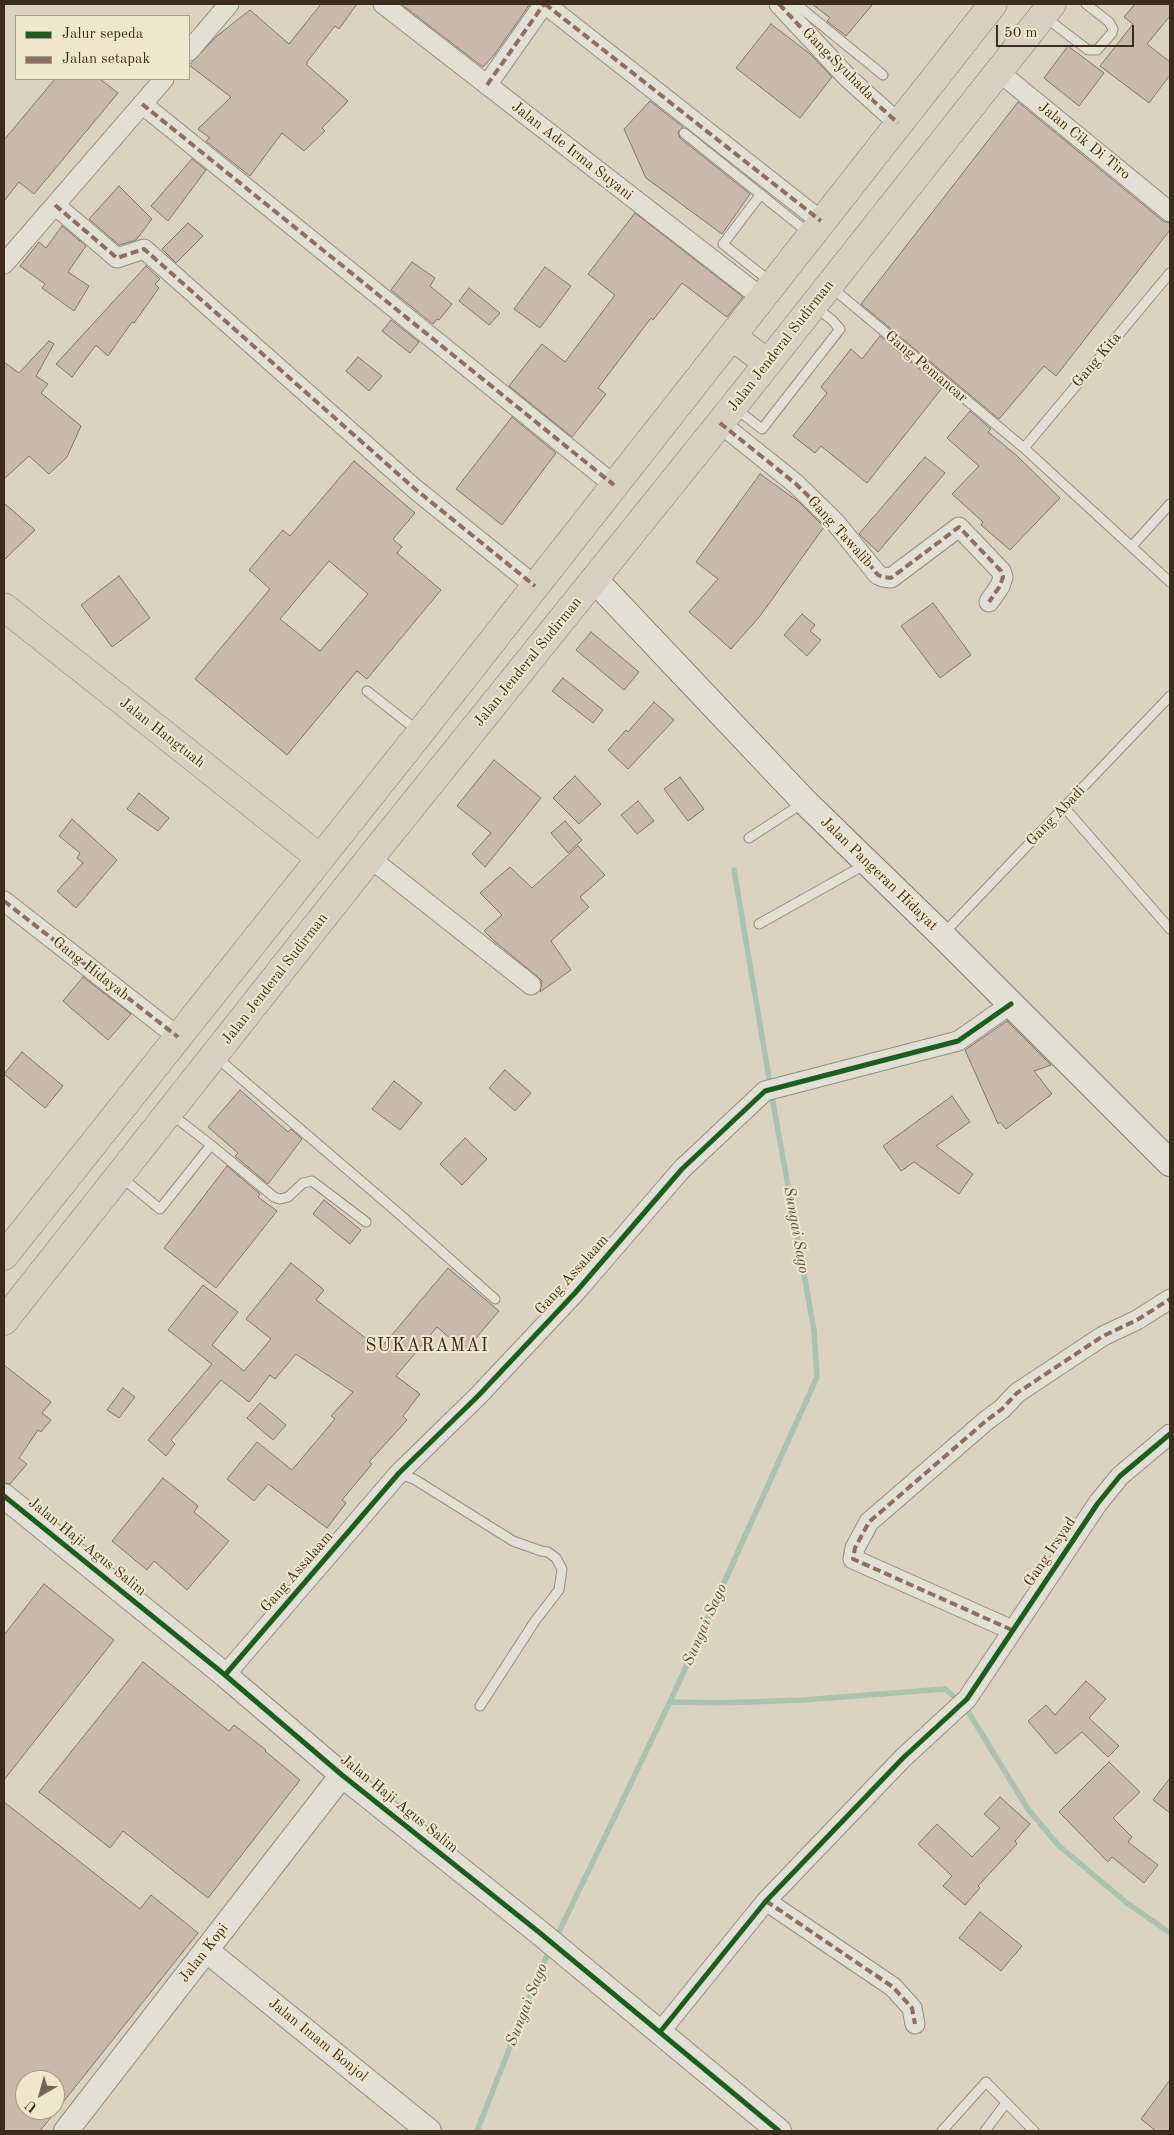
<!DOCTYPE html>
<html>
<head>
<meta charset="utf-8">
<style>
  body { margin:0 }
  #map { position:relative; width:1174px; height:2135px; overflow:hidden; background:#dad3bf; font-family:"Old Standard TT",serif }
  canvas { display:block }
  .frame { position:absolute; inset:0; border:5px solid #3c2c1c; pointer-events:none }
  .legend { position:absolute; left:15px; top:15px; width:175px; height:65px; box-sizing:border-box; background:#efe6ce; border:1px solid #a79c87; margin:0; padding:6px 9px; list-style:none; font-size:15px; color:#3c2c1c }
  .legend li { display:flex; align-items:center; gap:10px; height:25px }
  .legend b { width:25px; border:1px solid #a79c87 }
  .north { position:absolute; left:15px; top:2070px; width:50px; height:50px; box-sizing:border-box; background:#efe6ce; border:1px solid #a79c87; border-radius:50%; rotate:218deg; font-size:14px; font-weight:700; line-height:20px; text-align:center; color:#3c2c1c }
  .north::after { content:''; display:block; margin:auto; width:18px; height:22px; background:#736655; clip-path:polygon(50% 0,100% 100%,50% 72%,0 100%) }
  .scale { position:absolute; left:996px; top:25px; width:138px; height:22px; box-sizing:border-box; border:2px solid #3c2c1c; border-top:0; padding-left:6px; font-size:15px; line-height:18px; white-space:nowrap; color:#3c2c1c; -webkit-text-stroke:4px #efe6ce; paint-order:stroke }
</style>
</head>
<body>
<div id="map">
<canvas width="1174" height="2135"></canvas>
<div class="frame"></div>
<ul class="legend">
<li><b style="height:6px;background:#1b5e20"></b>Jalur sepeda</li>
<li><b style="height:6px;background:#8d6e63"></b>Jalan setapak</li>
</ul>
<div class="north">U</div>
<div class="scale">50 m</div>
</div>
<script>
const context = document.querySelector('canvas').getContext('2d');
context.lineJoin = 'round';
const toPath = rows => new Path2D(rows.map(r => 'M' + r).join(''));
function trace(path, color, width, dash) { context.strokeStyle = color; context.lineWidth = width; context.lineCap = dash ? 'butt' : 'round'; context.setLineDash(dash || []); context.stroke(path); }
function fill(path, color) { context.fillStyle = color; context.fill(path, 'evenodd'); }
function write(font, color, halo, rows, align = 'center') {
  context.font = font + ' "Old Standard TT",serif'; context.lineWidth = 4; context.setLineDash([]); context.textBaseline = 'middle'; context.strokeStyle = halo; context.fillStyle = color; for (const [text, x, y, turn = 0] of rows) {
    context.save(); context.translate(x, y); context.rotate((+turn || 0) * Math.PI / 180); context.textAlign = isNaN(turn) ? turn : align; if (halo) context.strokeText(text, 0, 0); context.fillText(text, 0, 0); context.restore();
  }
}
const stream = toPath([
  [734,870,770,1084],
  [670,1702,719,1703,803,1700,945,1689,964,1705,1028,1809,1058,1845,1127,1903,1170,1933],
  [556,1938,670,1702,817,1377,814,1330,772,1097],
  [477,2131,541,1968,551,1948]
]);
const building = toPath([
  [321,4,357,4,339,29,335,26,307,62,307,65,348,101,322,128,325,131,304,151,282,133,250,176,206,141,210,138,198,129,231,97,189,65,217,36,250,10,289,44,321,4],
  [401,4,530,4,494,55,483,67,401,4],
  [812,4,873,4,846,36,827,21,830,18,812,4],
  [1135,4,1170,4,1170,16,1147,44,1170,62,1170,75,1149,103,1100,66,1133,24,1124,17,1135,4],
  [771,24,810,54,832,77,800,118,736,68,771,24],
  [1068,46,1104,73,1079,106,1044,78,1068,46],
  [55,79,100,79,118,93,34,194,19,182,4,201,4,140,55,79],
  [650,101,683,127,678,132,680,138,750,194,722,234,646,178,624,129,650,101],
  [1018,102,1163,221,1170,223,1170,230,1056,376,1044,366,999,419,861,304,1018,102],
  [192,159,206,170,168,221,151,206,192,159],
  [119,186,152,219,136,240,119,245,89,219,119,186],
  [635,213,743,297,727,317,682,283,653,320,651,318,598,388,606,394,572,437,509,386,542,344,565,362,615,295,588,274,635,213],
  [188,223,203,236,176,263,162,249,188,223],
  [62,226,86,246,68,272,89,286,74,311,42,288,45,284,20,266,39,242,46,248,62,226],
  [412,262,435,278,430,286,452,304,439,320,437,319,433,324,391,290,412,262],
  [146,266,160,279,155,284,159,288,134,323,132,322,108,356,96,345,72,377,56,364,146,266],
  [545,267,571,286,540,328,514,309,545,267],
  [469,288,500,313,489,325,459,301,469,288],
  [391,320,419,342,410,353,382,331,391,320],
  [880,336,942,388,867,483,821,446,815,453,793,436,827,393,821,387,851,349,862,359,880,336],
  [49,341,54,344,36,376,48,384,41,393,81,426,67,457,49,474,29,456,4,479,4,362,19,373,49,341],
  [358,357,382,376,369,391,346,371,358,357],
  [970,411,991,429,988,432,1016,455,1060,498,1010,550,981,525,983,522,952,494,979,466,947,438,970,411],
  [512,417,556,453,502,525,456,489,512,417],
  [925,457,945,473,878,552,859,534,925,457],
  [354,461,415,513,393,539,402,547,397,553,441,590,367,679,357,671,287,755,195,679,270,589,249,570,283,530,290,536,354,461],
  [329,561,368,594,320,651,280,619,329,561],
  [760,474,799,502,824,527,760,616,731,649,689,612,718,579,696,562,760,474],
  [4,503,35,530,4,560,4,503],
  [119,576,150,618,112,647,81,605,119,576],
  [933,603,971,655,940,678,901,626,933,603],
  [802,614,815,625,810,631,821,640,807,656,784,635,802,614],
  [591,632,639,672,624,690,576,650,591,632],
  [563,678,603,710,593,723,552,691,563,678],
  [654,702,674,720,628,769,608,750,626,730,628,732,654,702],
  [494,760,541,798,485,867,472,854,491,833,457,806,494,760],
  [575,776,601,804,579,824,553,798,575,776],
  [680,777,704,809,688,821,664,789,680,777],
  [139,793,169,818,158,831,127,809,139,793],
  [638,801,654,821,637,834,621,815,638,801],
  [72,819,117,860,76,908,57,891,83,863,77,858,80,853,59,836,72,819],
  [565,821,582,840,568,853,551,833,565,821],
  [578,846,605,875,580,897,589,907,551,941,571,970,540,992,542,981,538,977,493,940,484,931,502,915,480,893,510,867,532,888,578,846],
  [83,977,131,1014,108,1040,63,1001,83,977],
  [1007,1021,1051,1065,1034,1071,1052,1094,1006,1129,1000,1122,998,1124,965,1050,1007,1021],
  [22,1052,63,1086,45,1108,4,1074,22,1052],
  [505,1070,531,1093,515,1111,489,1088,505,1070],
  [394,1081,422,1103,400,1130,372,1109,394,1081],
  [240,1090,288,1132,291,1129,302,1139,268,1184,235,1156,238,1153,208,1127,240,1090],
  [952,1096,970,1122,936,1146,973,1174,959,1194,914,1162,901,1171,883,1146,952,1096],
  [465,1138,487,1159,462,1185,440,1164,465,1138],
  [227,1166,260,1194,258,1197,277,1211,216,1288,164,1248,227,1166],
  [324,1200,361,1230,350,1244,313,1214,324,1200],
  [291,1263,324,1290,316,1300,380,1349,448,1268,499,1311,465,1351,437,1327,396,1376,420,1394,403,1416,407,1420,369,1462,372,1464,342,1500,346,1503,327,1528,268,1484,254,1501,227,1479,257,1442,292,1470,335,1419,331,1416,353,1392,296,1354,275,1379,270,1375,249,1402,221,1380,171,1440,175,1444,166,1456,148,1440,212,1364,168,1330,203,1285,238,1312,212,1345,244,1371,271,1339,246,1319,291,1263],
  [4,1365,51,1402,42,1413,51,1420,41,1432,38,1430,19,1458,27,1464,10,1484,4,1483,4,1365],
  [123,1388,135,1397,119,1418,107,1410,123,1388],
  [260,1403,286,1425,273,1440,247,1418,260,1403],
  [163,1478,198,1506,194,1512,229,1541,187,1590,154,1561,147,1570,112,1541,163,1478],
  [44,1584,114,1640,4,1780,4,1635,44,1584],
  [143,1662,229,1731,234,1725,266,1750,265,1751,300,1780,208,1898,123,1831,110,1848,39,1792,143,1662],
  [1086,1681,1106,1699,1089,1718,1119,1746,1108,1757,1082,1732,1056,1754,1028,1721,1046,1705,1055,1715,1086,1681],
  [1109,1762,1140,1792,1113,1818,1132,1837,1128,1842,1158,1865,1144,1883,1112,1857,1108,1862,1059,1812,1109,1762],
  [1170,1778,1170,1813,1153,1800,1170,1778],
  [1000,1797,1030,1824,1015,1841,1017,1844,978,1886,980,1888,965,1905,943,1886,952,1876,918,1844,937,1824,972,1857,1000,1828,984,1814,1000,1797],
  [4,1802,140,1909,151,1895,198,1933,40,2131,4,2131,4,1802],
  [25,2080,55,2080,55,2110,25,2110,25,2080],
  [980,1912,1022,1946,1001,1971,959,1938,980,1912],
  [1170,2080,1170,2131,1156,2131,1141,2119,1170,2080]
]);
const service = toPath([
  [796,4,883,75],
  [1045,17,1088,50,1097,50,1112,33,1113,29,1109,22,1086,4],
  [684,133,810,234],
  [761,194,723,244,772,283],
  [831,287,1024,448,1170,582],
  [735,408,762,429,840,329,832,320,815,307],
  [1024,448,1170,273],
  [1132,546,1170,504],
  [367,691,418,731],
  [1064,807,1170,929],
  [749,838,803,803],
  [759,924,866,864],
  [944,933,1170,696],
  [216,1057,397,1212,495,1299],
  [211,1145,274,1197,280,1199,288,1197,303,1183,312,1181,366,1222],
  [121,1177,160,1209,211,1145,171,1114],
  [399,1474,414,1479,513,1541,541,1551,548,1552,556,1558,562,1569,559,1590,535,1621,480,1706],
  [942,2131,986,2082,1034,2131],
  [985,2131,1006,2103]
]);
const minor = toPath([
  [383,4,762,298],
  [545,4,821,221],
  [779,4,848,78,898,123],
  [189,51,229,4],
  [998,71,1170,212],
  [487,85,544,4],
  [142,104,614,485],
  [55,205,117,258,144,249,415,489,535,586],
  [4,264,164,79],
  [720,423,796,484,835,522,878,575,883,577,891,578,959,527,1001,571,1003,577,1000,586,989,602],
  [370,858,531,985],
  [4,901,178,1037],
  [1012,1630,853,1559,855,1548,869,1522,987,1420,1002,1409,1017,1393,1103,1336,1137,1320,1170,1299],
  [225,1675,399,1473,478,1396,575,1293,682,1169,765,1091,958,1041,1011,1004],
  [766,1901,893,1987,912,2008,915,2024],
  [660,2032,766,1901,903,1758,967,1699,1098,1503,1120,1476,1170,1434]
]);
const tertiary = toPath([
  [4,1496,225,1675,342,1775,540,1933,779,2131],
  [206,1950,429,2131],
  [66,2131,342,1775]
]);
const secondary = toPath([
  [594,579,805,802,942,935,1170,1163]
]);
const primary = toPath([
  [732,336,767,363],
  [4,607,320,858],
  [4,1256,420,733,993,4],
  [4,1321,370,858,733,407,1052,4]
]);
const quiet = toPath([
  [545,4,821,221],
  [779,4,848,78,898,123],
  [487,85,544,4],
  [142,104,614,485],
  [55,205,117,258,144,249,415,489,535,586],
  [720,423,796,484,835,522,878,575,883,577,891,578,959,527,1001,571,1003,577,1000,586,989,602],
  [4,901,178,1037],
  [1012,1630,853,1559,855,1548,869,1522,987,1420,1002,1409,1017,1393,1103,1336,1137,1320,1170,1299],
  [766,1901,893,1987,912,2008,915,2024]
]);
const cycleway = toPath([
  [4,1496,225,1675,342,1775,540,1933,779,2131],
  [225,1675,399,1473,478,1396,575,1293,682,1169,765,1091,958,1041,1011,1004],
  [660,2032,766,1901,903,1758,967,1699,1098,1503,1120,1476,1170,1434]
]);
const streetNames = [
  ["Gang Syuhada",838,64,45],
  ["Jalan Cik Di Tiro",1084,141,39],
  ["Jalan Ade Irma Suyani",572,151,38],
  ["Jalan Jenderal Sudirman",781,346,-52],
  ["Gang Kita",1097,360,-50],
  ["Gang Pemancar",926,367,40],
  ["Gang Tawalib",840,532,48],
  ["Jalan Jenderal Sudirman",528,662,-51],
  ["Jalan Hangtuah",162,733,38],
  ["Gang Abadi",1056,816,-46],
  ["Jalan Pangeran Hidayat",879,874,44],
  ["Gang Hidayah",91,969,38],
  ["Jalan Jenderal Sudirman",275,979,-52],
  ["Gang Assalaam",572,1275,-48],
  ["Jalan Haji Agus Salim",87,1547,39],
  ["Gang Irsyad",1050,1552,-56],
  ["Gang Assalaam",297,1572,-49],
  ["Jalan Haji Agus Salim",399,1804,39],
  ["Jalan Kopi",204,1953,-52],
  ["Jalan Imam Bonjol",318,2040,39]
];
const waterNames = [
  ["Sungai Sago",796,1230,80],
  ["Sungai Sago",705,1625,-66],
  ["Sungai Sago",527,2005,-68]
];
const quarterNames = [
  ["SUKARAMAI",427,1346]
];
trace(stream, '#abc2af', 5.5);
fill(building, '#c9b9ab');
trace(building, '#7e776b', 1);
trace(service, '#948e81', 11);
trace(minor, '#948e81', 21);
trace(tertiary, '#948e81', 26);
trace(secondary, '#7e776b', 28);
trace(primary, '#7e776b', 29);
trace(service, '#e2dfd5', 9);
trace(minor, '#e2dfd5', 19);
trace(tertiary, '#e2dfd5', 24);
trace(secondary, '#e2dfd5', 26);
trace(primary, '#d7d0c0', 28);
trace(quiet, '#8d6e63', 4, [8, 4]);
trace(cycleway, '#1b5e20', 5);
write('15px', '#3c2c1c', '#efe6ce', streetNames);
write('italic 16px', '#53503f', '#efe6ce', waterNames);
context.letterSpacing = '1px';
write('18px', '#3c2c1c', '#efe6ce', quarterNames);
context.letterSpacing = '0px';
</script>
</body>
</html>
